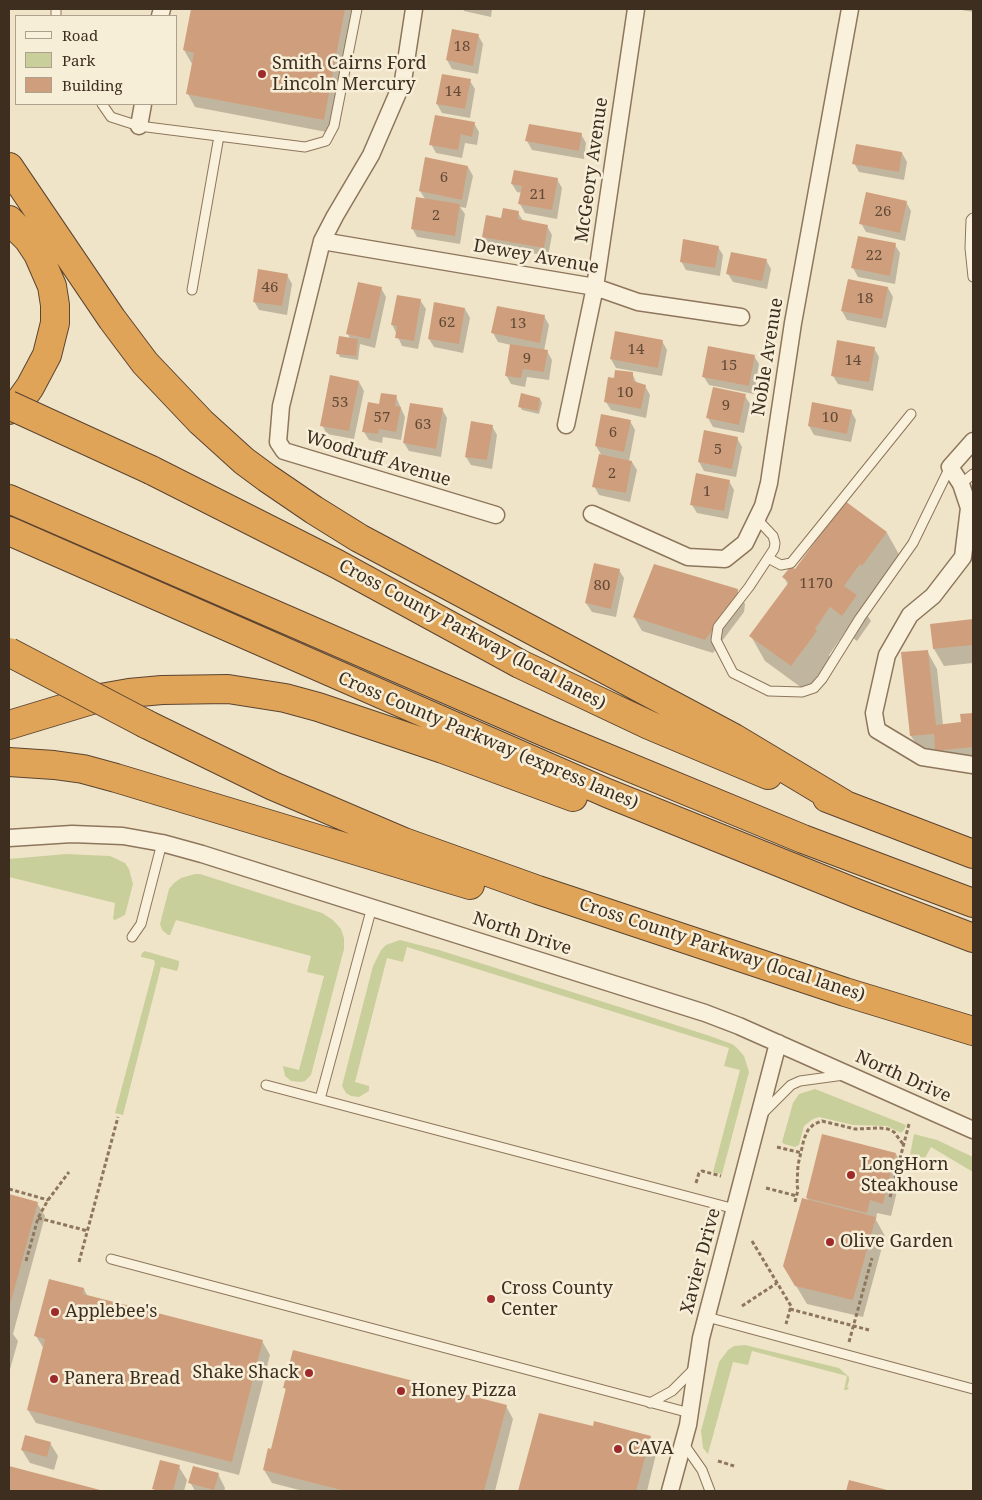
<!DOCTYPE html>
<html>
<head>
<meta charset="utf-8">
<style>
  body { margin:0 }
  #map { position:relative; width:982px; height:1500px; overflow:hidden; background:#f0e4c8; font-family:"Noto Serif",serif }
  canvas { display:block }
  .frame { position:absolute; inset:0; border:10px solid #3d2e20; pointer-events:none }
  .legend { position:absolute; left:15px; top:15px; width:162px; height:90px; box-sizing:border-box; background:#f7eed8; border:1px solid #ada18e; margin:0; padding:6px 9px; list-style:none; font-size:15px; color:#3d2e20 }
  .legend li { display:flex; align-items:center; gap:10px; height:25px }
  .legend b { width:25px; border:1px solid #ada18e }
</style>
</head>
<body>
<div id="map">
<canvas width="982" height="1500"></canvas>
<div class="frame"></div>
<ul class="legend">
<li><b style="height:6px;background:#faf1dc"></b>Road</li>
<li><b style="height:14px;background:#c9cf9b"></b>Park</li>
<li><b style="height:14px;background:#cf9f7d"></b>Building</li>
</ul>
</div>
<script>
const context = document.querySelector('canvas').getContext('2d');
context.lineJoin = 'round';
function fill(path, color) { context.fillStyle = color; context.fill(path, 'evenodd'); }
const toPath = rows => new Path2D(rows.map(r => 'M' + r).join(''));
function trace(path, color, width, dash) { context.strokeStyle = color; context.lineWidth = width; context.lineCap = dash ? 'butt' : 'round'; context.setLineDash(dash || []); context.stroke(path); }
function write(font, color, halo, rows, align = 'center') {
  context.font = font + ' "Noto Serif",serif'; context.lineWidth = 5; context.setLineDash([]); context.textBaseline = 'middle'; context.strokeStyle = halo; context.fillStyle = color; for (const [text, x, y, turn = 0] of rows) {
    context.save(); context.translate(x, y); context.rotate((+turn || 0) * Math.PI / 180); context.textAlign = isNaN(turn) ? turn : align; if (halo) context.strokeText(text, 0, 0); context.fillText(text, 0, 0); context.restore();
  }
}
const green = toPath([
  [66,854,110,856,125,863,129,869,133,884,125,915,115,920,113,919,115,903,9,877,9,859],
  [195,874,200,874,322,913,333,920,341,929,344,938,344,949,311,1075,305,1081,300,1082,291,1081,285,1076,283,1066,299,1070,324,976,307,972,311,956,176,920,170,935,168,935,162,930,160,924,169,889,174,883,181,878],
  [400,940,439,950,629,1010,710,1036,732,1044,737,1048,744,1056,749,1072,722,1174,713,1172,740,1070,724,1066,729,1048,407,947,403,962,387,958,355,1082,369,1086,369,1091,359,1097,351,1096,346,1093,342,1086,344,1078,373,966,381,950,386,945],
  [145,951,176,960,179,961,179,965,177,971,161,967,123,1115,115,1113,155,963,154,960,141,957,142,953],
  [815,1089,906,1125,904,1130,901,1133,887,1126,853,1125,819,1117,813,1119,804,1126,799,1145,795,1147,784,1144,782,1142,793,1103,799,1094],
  [914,1134,937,1140,973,1157,973,1172,931,1147,925,1158,910,1155],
  [745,1345,839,1368,849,1377,849,1381,847,1387,849,1388,847,1390,844,1390,847,1376,752,1351,748,1365,733,1362,708,1454,703,1448,701,1431,719,1362,728,1350,734,1346]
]);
const shadow = toPath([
  [192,9,355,9,332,133,195,107,188,94,192,64,184,50],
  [463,9,492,9,491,17,464,11],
  [956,9,973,9,973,12],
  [478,35,483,44,478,74,452,69,447,60],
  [470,81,475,89,470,118,442,113,437,104],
  [474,123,479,132,477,145,465,143,462,158,436,153,431,144],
  [581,134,586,143,584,159,532,150,527,141],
  [902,153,907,162,904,180,859,172,854,163],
  [468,167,473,176,466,208,460,207,465,214,460,244,417,237,412,228,425,199,420,191],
  [557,179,562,188,557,219,525,213,520,204,522,193,517,192,512,184],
  [906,202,911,211,905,241,866,232,861,223],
  [518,213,524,222,547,226,552,235,548,256,488,245,483,237,502,219],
  [895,245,900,253,895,284,858,277,853,268],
  [718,247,723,255,720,276,686,270,681,261],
  [766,260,771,269,767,289,733,282,728,274],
  [287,275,292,284,287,315,259,310,254,301],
  [381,288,386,297,375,348,360,344,358,360,340,357,338,353,350,339,348,334],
  [888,288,893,297,886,328,847,320,842,311],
  [420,300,426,309,418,349,402,346,392,324],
  [465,309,470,318,463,353,434,347,429,339],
  [544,316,549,325,544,351,547,351,552,360,549,380,527,377,525,387,511,384,506,375,511,345,498,342,493,333],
  [662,341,667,350,662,376,616,368,611,359],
  [874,348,879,357,873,391,838,384,833,376],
  [754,356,759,364,754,394,709,385,704,377],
  [632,373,637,384,645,386,650,395,646,418,611,410,606,402,615,380],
  [359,382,364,391,354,439,327,434,322,425],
  [745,396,750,404,744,433,713,427,708,418],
  [396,397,405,417,401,440,383,437,382,443,369,440,364,432,380,405],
  [540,399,542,403,539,414,522,410,520,406],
  [442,409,447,418,441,457,409,451,404,443],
  [851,411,856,420,851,442,814,435,809,426],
  [630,421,635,430,629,461,632,462,637,470,630,502,599,495,594,486,602,456,596,446],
  [492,426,497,435,492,469,471,465,466,457],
  [705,432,737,438,742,447,736,477,704,471,699,462],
  [729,481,734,490,728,519,697,513,692,505],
  [845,503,887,533,901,558,877,591,875,589,862,607,871,621,857,641,845,632,829,655,831,658,806,691,765,661,751,636,788,585,784,577,795,571],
  [655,566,737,590,745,604,744,612,713,653,642,631,634,617],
  [619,570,624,578,616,617,592,612,586,603],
  [973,620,973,663,944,666,934,649,932,625],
  [927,651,937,669,943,725,963,723,962,716,973,714,973,765,922,753,911,736],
  [896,1154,903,1167,891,1216,877,1213,876,1220,885,1236,863,1317,807,1304,795,1284,809,1201,807,1198],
  [9,1195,37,1203,45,1216,13,1334,18,1341,9,1373],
  [84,1289,88,1297,262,1341,270,1355,239,1475,36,1423,28,1410,44,1349,36,1336],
  [284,1387,506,1406,513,1419,495,1491,303,1491,272,1483,264,1470,272,1450,287,1392],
  [540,1414,594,1428,650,1437,657,1450,647,1491,520,1491],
  [50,1443,58,1456,54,1470,30,1463,22,1450],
  [179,1467,187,1480,184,1491,155,1491,154,1489],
  [9,1468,101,1491,9,1491],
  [218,1474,225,1488,224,1491,195,1491,190,1482]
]);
const building = toPath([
  [191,9,345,9,324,120,186,94,194,53,183,50],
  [452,29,479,34,473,66,446,60],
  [442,74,471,79,465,109,436,104],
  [435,115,475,122,472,137,461,134,458,150,429,145],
  [529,124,582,133,579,151,525,141],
  [856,144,902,152,899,172,852,164],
  [425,157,468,166,462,200,419,191],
  [514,170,558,178,552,210,518,204,522,186,511,184],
  [866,192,907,201,900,233,859,224],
  [416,197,460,204,455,236,411,229],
  [503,208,519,211,518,219,548,225,544,248,482,237,486,215,501,218],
  [858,236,896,243,890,276,851,268],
  [683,239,719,246,715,268,680,262],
  [731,252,767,259,762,281,726,274],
  [258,269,288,274,282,306,253,302],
  [848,279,888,287,882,319,841,311],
  [358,282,382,287,370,339,346,334],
  [397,295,421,299,414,341,395,338,397,326,391,325],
  [434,302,465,308,459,344,428,339],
  [497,306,545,315,540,343,491,333],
  [615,331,663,340,658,368,610,359],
  [339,336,358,339,356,356,336,354],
  [837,340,875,347,869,382,831,376],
  [510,344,548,350,544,372,523,369,521,378,505,376],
  [708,346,755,355,749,386,702,377],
  [615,370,633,372,633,381,646,385,641,409,604,402,608,377,614,378],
  [330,375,359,381,349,431,320,426],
  [713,387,746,394,739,425,706,418],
  [381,393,397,395,395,406,401,407,396,432,379,429,378,434,362,432,368,402,379,404],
  [521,393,540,398,538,411,518,407],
  [812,402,852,410,847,434,808,426],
  [410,403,443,408,436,449,403,443],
  [601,414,631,420,624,452,595,446],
  [471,421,493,425,487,460,465,457],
  [704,430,738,437,732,469,698,462],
  [599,454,632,461,626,493,592,487],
  [696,473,730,480,724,511,690,505],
  [845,501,887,532,862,566,860,564,844,586,857,595,842,616,830,607,815,629,817,631,791,666,749,636,789,582,782,577,791,566,795,569],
  [594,563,620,569,611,609,585,603],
  [654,564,738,589,737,599,705,640,633,617],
  [973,619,973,645,933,649,930,624],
  [928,650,936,725,961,722,960,714,973,713,973,747,935,751,934,734,910,736,901,652],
  [822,1134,896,1153,883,1204,870,1200,867,1213,806,1198],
  [9,1194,38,1202,9,1309],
  [802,1198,876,1217,853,1300,795,1286,783,1266],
  [49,1279,84,1288,83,1294,263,1340,232,1462,27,1410,45,1339,34,1336],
  [293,1350,507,1405,484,1491,345,1491,263,1470,268,1448,271,1449,286,1388,283,1388],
  [539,1413,593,1426,594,1421,651,1436,636,1491,518,1491],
  [25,1435,51,1442,47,1457,21,1450],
  [160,1460,180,1465,173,1491,161,1491,152,1489],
  [9,1466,104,1491,9,1491],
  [193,1466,219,1473,214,1490,188,1483],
  [849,1480,891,1491,846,1491]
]);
const path = toPath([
  [777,1147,802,1153],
  [696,1183,699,1173,702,1171,721,1176],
  [766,1188,797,1196],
  [9,1189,48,1200],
  [890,1197,909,1124],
  [795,1202,798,1190,797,1185,798,1165,804,1139,808,1130,814,1124,822,1121,855,1129,880,1128,888,1129,894,1132,903,1144],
  [38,1218,88,1231],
  [752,1241,791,1306,786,1324],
  [26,1261,38,1218,48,1200,69,1172],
  [79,1262,118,1117],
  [742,1306,777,1283],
  [790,1309,869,1330],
  [849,1342,872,1258],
  [718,1461,734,1466]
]);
const lane = toPath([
  [56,9,56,16],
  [102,104,111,117,139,126,305,147,326,141,334,126,357,9],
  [973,218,971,220,970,248,973,277],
  [192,290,219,136],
  [961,484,973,474],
  [757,519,773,536,775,543,774,549,749,587,718,627,716,640,733,673,769,691,802,692,814,688,822,679,860,618,913,543,950,467],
  [768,558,781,565,791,563,911,414],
  [132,937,141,924,162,843],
  [266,1085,735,1209],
  [320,1099,372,907],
  [763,1113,791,1085,800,1081,844,1075],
  [111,1259,690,1413],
  [707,1317,973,1389],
  [650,1403,672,1391,695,1368],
  [683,1443,702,1470,710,1491]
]);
const street = toPath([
  [414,9,403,81,371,155,335,216,322,241,281,406,278,442,284,451,496,515],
  [160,16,162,9],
  [139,126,143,104],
  [322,241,595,287,638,302,741,317],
  [566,425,595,287,636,9],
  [973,441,950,467,961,484,969,508,963,557,933,596,910,615,887,655,874,713,877,730,922,757,973,765],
  [592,514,688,557,725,559,745,543,763,506,769,483,793,323,850,9],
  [9,838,72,834,123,836,162,843,202,854,705,1013,739,1026,973,1130],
  [670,1491,688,1425,701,1338,778,1043]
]);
const highway = toPath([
  [9,167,112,319,145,363,201,422,244,461,267,478,314,510,359,538,734,738,844,804],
  [9,220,28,239,38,254,52,286,55,305,55,323,47,355,30,387,20,401,9,410],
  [151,470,337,564,520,664,649,725,768,775],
  [9,499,549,734,803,839,973,903],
  [9,531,607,793,861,895,973,938],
  [146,724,273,786,404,842,538,890,845,992,973,1031],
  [9,725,95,699,129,693,162,690,228,689,285,698,318,707,443,749,573,797],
  [9,762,54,765,83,769,116,778,470,885],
  [827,798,973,854]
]);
const highwayBridge = toPath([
  [9,405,151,470],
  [9,652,146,724]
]);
const markers = [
  [262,74,5,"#9e2a2b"],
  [851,1175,5,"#9e2a2b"],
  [830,1242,5,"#9e2a2b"],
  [491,1299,5,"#9e2a2b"],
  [55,1312,5,"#9e2a2b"],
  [309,1373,5,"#9e2a2b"],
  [54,1379,5,"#9e2a2b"],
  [401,1391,5,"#9e2a2b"],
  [618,1449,5,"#9e2a2b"]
];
const numberNames = [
  ["18",462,47],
  ["14",453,92],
  ["6",444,178],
  ["21",538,195],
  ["26",883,212],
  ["2",436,216],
  ["22",874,256],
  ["46",270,288],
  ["18",865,299],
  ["62",447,323],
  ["13",518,324],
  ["14",636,350],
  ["9",527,359],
  ["14",853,361],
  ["15",729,366],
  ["10",625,393],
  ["53",340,403],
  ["9",726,406],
  ["57",382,418],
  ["10",830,418],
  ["63",423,425],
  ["6",613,433],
  ["5",718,450],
  ["2",612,474],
  ["1",707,492],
  ["1170",816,584],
  ["80",602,586]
];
const poiNames = [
  ["Smith Cairns Ford",272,64],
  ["Lincoln Mercury",272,85],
  ["LongHorn",861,1165],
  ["Steakhouse",861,1186],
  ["Olive Garden",840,1242],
  ["Cross County",501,1289],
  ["Center",501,1310],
  ["Applebee's",65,1312],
  ["Shake Shack",299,1373,"right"],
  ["Panera Bread",64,1379],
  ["Honey Pizza",411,1391],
  ["CAVA",628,1449]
];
const streetNames = [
  ["McGeory Avenue",592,170,-82],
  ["Dewey Avenue",536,257,10],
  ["Noble Avenue",768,357,-81],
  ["Woodruff Avenue",378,459,17],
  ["Cross County Parkway (local lanes)",472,635,28],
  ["Cross County Parkway (express lanes)",488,741,23],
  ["North Drive",522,934,18],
  ["Cross County Parkway (local lanes)",722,950,18],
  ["North Drive",903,1077,24],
  ["Xavier Drive",701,1261,-75]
];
fill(green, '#c9cf9b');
fill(shadow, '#0003');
fill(building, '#cf9f7d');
trace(lane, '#8d765c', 11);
trace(street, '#8d765c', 19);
trace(highway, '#5b4430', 30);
trace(path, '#8d765c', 3, [4, 2.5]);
trace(lane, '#faf1dc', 9);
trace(street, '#faf1dc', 16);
trace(highway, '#e0a458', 28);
trace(highwayBridge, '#5b4430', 30, []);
trace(highwayBridge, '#e0a458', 28);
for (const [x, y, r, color] of markers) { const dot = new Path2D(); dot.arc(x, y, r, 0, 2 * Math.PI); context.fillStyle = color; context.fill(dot); trace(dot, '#f7eed8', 2); }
write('15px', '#624a37', null, numberNames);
write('18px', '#3d2e20', '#f7eed8', poiNames, 'left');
write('18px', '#3d2e20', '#f7eed8', streetNames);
</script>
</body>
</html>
